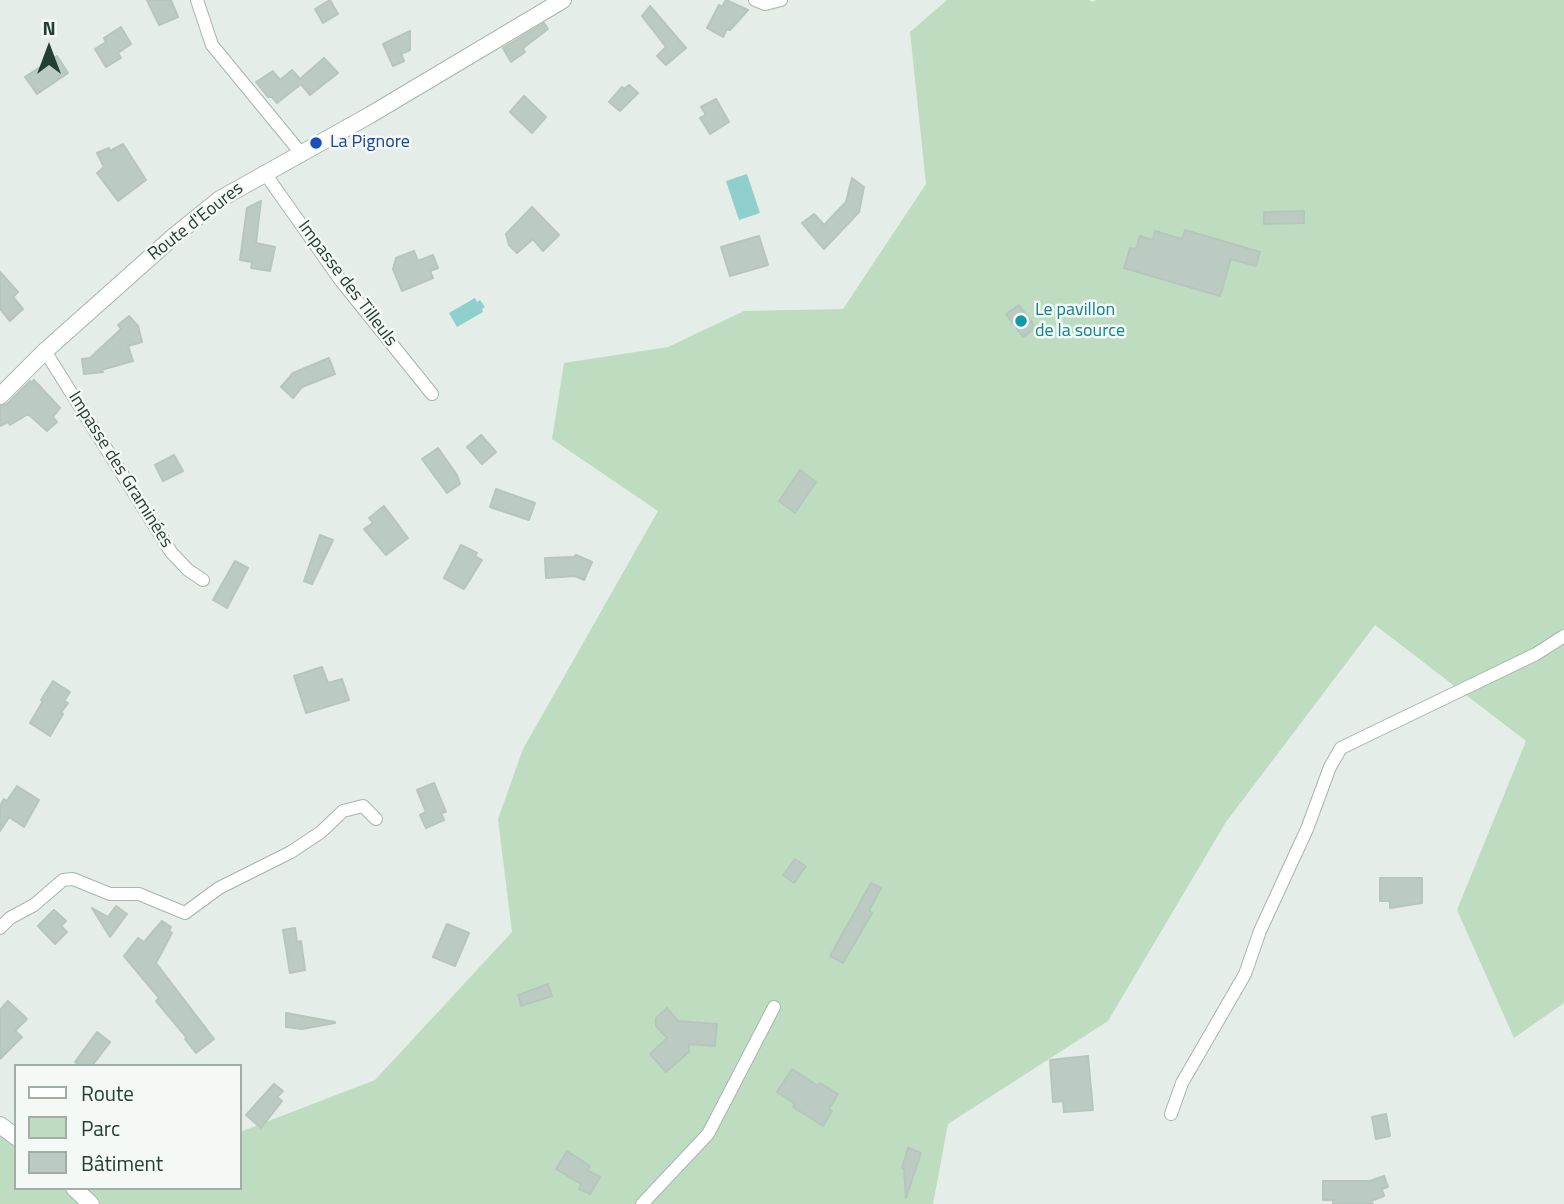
<!DOCTYPE html>
<html>
<head>
<meta charset="utf-8">
<style>
  body { margin:0 }
  #map { position:relative; width:1564px; height:1204px; overflow:hidden; background:#e4ede7; font-family:"Titillium Web",sans-serif }
  canvas { display:block }
  .legend { position:absolute; left:14px; top:1064px; width:228px; height:126px; box-sizing:border-box; background:#f4f9f6; border:2px solid #a1aea8; margin:0; padding:9px 12px; list-style:none; font-size:21px; color:#243e32 }
  .legend li { display:flex; align-items:center; gap:14px; height:35px }
  .legend b { width:35px; border:2px solid #a1aea8 }
  .north { position:absolute; left:14px; top:14px; width:70px; height:70px; -webkit-text-stroke:5px #f4f9f6; paint-order:stroke; rotate:0deg; font-size:19px; font-weight:700; line-height:28px; text-align:center; color:#243e32 }
  .north::after { content:''; display:block; margin:auto; width:24px; height:32px; background:#243e32; clip-path:polygon(50% 0,100% 100%,50% 72%,0 100%) }
</style>
</head>
<body>
<div id="map">
<canvas width="1564" height="1204"></canvas>
<ul class="legend">
<li><b style="height:9px;background:#fff"></b>Route</li>
<li><b style="height:19px;background:#beddc0"></b>Parc</li>
<li><b style="height:19px;background:#bccbc2"></b>Bâtiment</li>
</ul>
<div class="north">N</div>
</div>
<script>
const context = document.querySelector('canvas').getContext('2d');
context.lineJoin = 'round';
function fill(path, color) { context.fillStyle = color; context.fill(path, 'evenodd'); }
const toPath = rows => new Path2D(rows.map(r => 'M' + r).join(''));
function trace(path, color, width, dash) { context.strokeStyle = color; context.lineWidth = width; context.lineCap = dash ? 'butt' : 'round'; context.setLineDash(dash || []); context.stroke(path); }
function write(font, color, halo, rows, align = 'center') {
  context.font = font + ' "Titillium Web",sans-serif'; context.lineWidth = 5; context.setLineDash([]); context.textBaseline = 'middle'; context.strokeStyle = halo; context.fillStyle = color; for (const [text, x, y, turn = 0] of rows) {
    context.save(); context.translate(x, y); context.rotate((+turn || 0) * Math.PI / 180); context.textAlign = isNaN(turn) ? turn : align; if (halo) context.strokeText(text, 0, 0); context.fillText(text, 0, 0); context.restore();
  }
}
const green = toPath([
  [947,0,1089,0,1092,2,1096,0,1564,0,1564,1003,1514,1038,1457,910,1526,741,1375,625,1226,822,1108,1021,948,1124,933,1204,0,1204,0,1135,16,1144,16,1188,240,1188,240,1132,375,1080,512,932,498,819,523,749,658,511,552,439,564,363,668,347,744,311,843,309,926,184,910,32]
]);
const water = toPath([
  [747,174,760,213,739,220,726,181],
  [475,298,477,302,480,300,485,307,482,309,483,312,457,327,449,313]
]);
const building = toPath([
  [147,0,171,0,178,17,159,25,147,0],
  [330,0,338,14,323,23,315,9,330,0],
  [726,0,748,10,730,30,727,29,723,37,707,28,719,5,722,7,726,0],
  [650,6,686,48,666,65,657,56,666,47,642,16,650,6],
  [544,23,548,29,523,48,525,52,511,62,503,48,544,23],
  [121,27,131,44,118,53,121,58,106,67,95,49,106,42,104,38,121,27],
  [410,31,410,50,401,54,404,61,393,66,383,44,410,31],
  [57,56,68,73,37,94,25,77,57,56],
  [324,58,338,73,310,95,301,84,277,103,272,97,268,97,256,82,273,71,280,80,292,70,300,79,324,58],
  [629,85,638,93,620,111,609,102,622,87,624,89,629,85],
  [524,96,546,117,532,133,510,112,524,96],
  [716,99,729,122,710,134,700,118,706,115,701,107,716,99],
  [123,144,146,180,118,201,97,173,104,167,97,153,109,148,110,151,123,144],
  [852,178,864,187,859,212,824,249,802,223,814,214,824,225,846,202,852,178],
  [261,201,256,243,275,247,270,271,251,268,252,262,240,260,247,208,261,201],
  [532,207,559,235,543,251,533,239,517,253,509,245,506,234,532,207],
  [1304,211,1304,223,1264,224,1264,212,1304,211],
  [1185,230,1260,252,1256,266,1231,259,1220,296,1124,268,1130,248,1136,249,1140,236,1153,240,1155,231,1182,239,1185,230],
  [759,236,768,265,730,276,721,247,759,236],
  [414,251,418,261,433,255,438,268,430,271,433,278,402,291,393,269,396,258,414,251],
  [0,272,18,292,13,297,23,309,10,321,0,309,0,272],
  [1019,305,1036,328,1023,337,1006,314,1019,305],
  [129,316,138,326,142,342,128,346,133,361,101,370,103,372,84,374,82,359,90,358,121,329,118,325,129,316],
  [329,358,335,374,302,387,293,398,281,387,293,373,329,358],
  [34,380,60,408,53,417,57,422,47,431,28,414,10,425,8,422,0,426,0,406,7,404,30,381,31,383,34,380],
  [481,435,496,452,482,464,467,447,481,435],
  [438,448,457,475,460,484,447,493,422,459,438,448],
  [174,455,183,471,163,481,155,465,174,455],
  [800,470,816,482,795,513,779,501,800,470],
  [496,489,535,503,529,520,490,507,496,489],
  [384,506,408,538,386,555,364,529,373,523,369,518,384,506],
  [320,535,333,540,312,584,304,581,320,535],
  [461,545,477,553,475,556,482,560,464,589,444,578,461,545],
  [576,555,592,562,584,580,575,576,546,578,545,558,574,557,576,555],
  [235,561,248,568,227,608,213,600,235,561],
  [322,667,328,683,342,679,349,700,306,713,294,676,322,667],
  [53,681,70,692,64,701,68,703,61,713,63,714,50,736,30,723,43,701,41,700,53,681],
  [434,783,446,812,441,813,444,820,426,828,420,815,426,812,417,790,434,783],
  [17,786,39,800,24,827,9,817,0,831,0,806,4,799,7,801,17,786],
  [795,859,806,866,794,883,783,875,795,859],
  [1380,878,1422,878,1422,903,1390,908,1390,901,1380,901,1380,878],
  [871,883,881,888,869,911,872,913,843,963,830,956,871,883],
  [116,906,127,914,110,937,92,908,108,917,116,906],
  [54,910,66,921,61,926,67,932,55,944,38,926,54,910],
  [162,921,171,927,169,931,172,933,156,963,214,1039,196,1053,185,1039,187,1038,156,1001,159,998,124,956,138,938,144,942,162,921],
  [447,924,469,933,455,966,433,957,447,924],
  [295,928,297,942,301,941,305,970,290,973,283,930,295,928],
  [548,984,552,996,521,1006,518,995,548,984],
  [8,1001,27,1019,15,1031,22,1037,0,1059,0,1010,8,1001],
  [667,1008,678,1021,717,1024,715,1046,689,1044,689,1052,666,1072,650,1054,667,1038,656,1026,656,1018,667,1008],
  [286,1013,335,1022,335,1023,302,1029,286,1027,286,1013],
  [97,1032,110,1042,92,1066,83,1066,75,1062,97,1032],
  [1088,1056,1093,1110,1064,1112,1063,1101,1053,1102,1050,1060,1088,1056],
  [792,1069,818,1086,820,1083,838,1094,829,1109,832,1111,823,1126,793,1107,795,1104,777,1092,792,1069],
  [274,1084,283,1091,277,1097,282,1101,261,1128,246,1115,274,1084],
  [1386,1114,1390,1136,1376,1139,1372,1117,1386,1114],
  [908,1148,921,1153,906,1198,904,1168,902,1168,908,1148],
  [567,1151,590,1166,587,1170,600,1177,590,1194,579,1189,581,1184,556,1169,567,1151],
  [1384,1176,1388,1187,1382,1189,1384,1196,1371,1201,1373,1204,1333,1204,1333,1200,1323,1200,1323,1181,1370,1181,1384,1176]
]);
const minor = toPath([
  [197,0,212,45,300,152],
  [755,0,765,4,781,0],
  [264,172,341,281,432,394],
  [45,351,171,552,188,570,203,580],
  [0,928,10,918,34,905,63,880,73,879,110,894,139,894,185,913,219,888,291,852,321,832,343,811,363,806,376,819],
  [1171,1114,1182,1083,1245,974,1260,931,1307,829,1330,767,1341,748,1536,654,1564,636],
  [642,1204,708,1134,774,1007]
]);
const tertiary = toPath([
  [0,396,45,351,173,237,220,199,370,115,563,0],
  [0,1125,16,1137],
  [74,1188,91,1204]
]);
const markers = [
  [316,143,7,"#1a4fb4"],
  [1021,321,7,"#0f9aa8"]
];
const transitNames = [
  ["La Pignore",330,143]
];
const streetNames = [
  ["Route d'Eoures",196,222,-38],
  ["Impasse des Tilleuls",347,284,53],
  ["Impasse des Graminées",120,470,58]
];
const cultureNames = [
  ["Le pavillon",1035,311],
  ["de la source",1035,332]
];
fill(green, '#beddc0');
fill(water, '#8fcfcc');
fill(building, '#bccbc2');
trace(building, '#b6c6bd', 2);
trace(minor, '#a7b5ad', 14);
trace(tertiary, '#a7b5ad', 18);
trace(minor, '#fff', 12);
trace(tertiary, '#fff', 16);
for (const [x, y, r, color] of markers) { const dot = new Path2D(); dot.arc(x, y, r, 0, 2 * Math.PI); context.fillStyle = color; context.fill(dot); trace(dot, '#f4f9f6', 2.5); }
write('18px', '#164399', '#f4f9f6', transitNames, 'left');
write('18px', '#243e32', '#f4f9f6', streetNames);
write('18px', '#0d838f', '#f4f9f6', cultureNames, 'left');
</script>
</body>
</html>
